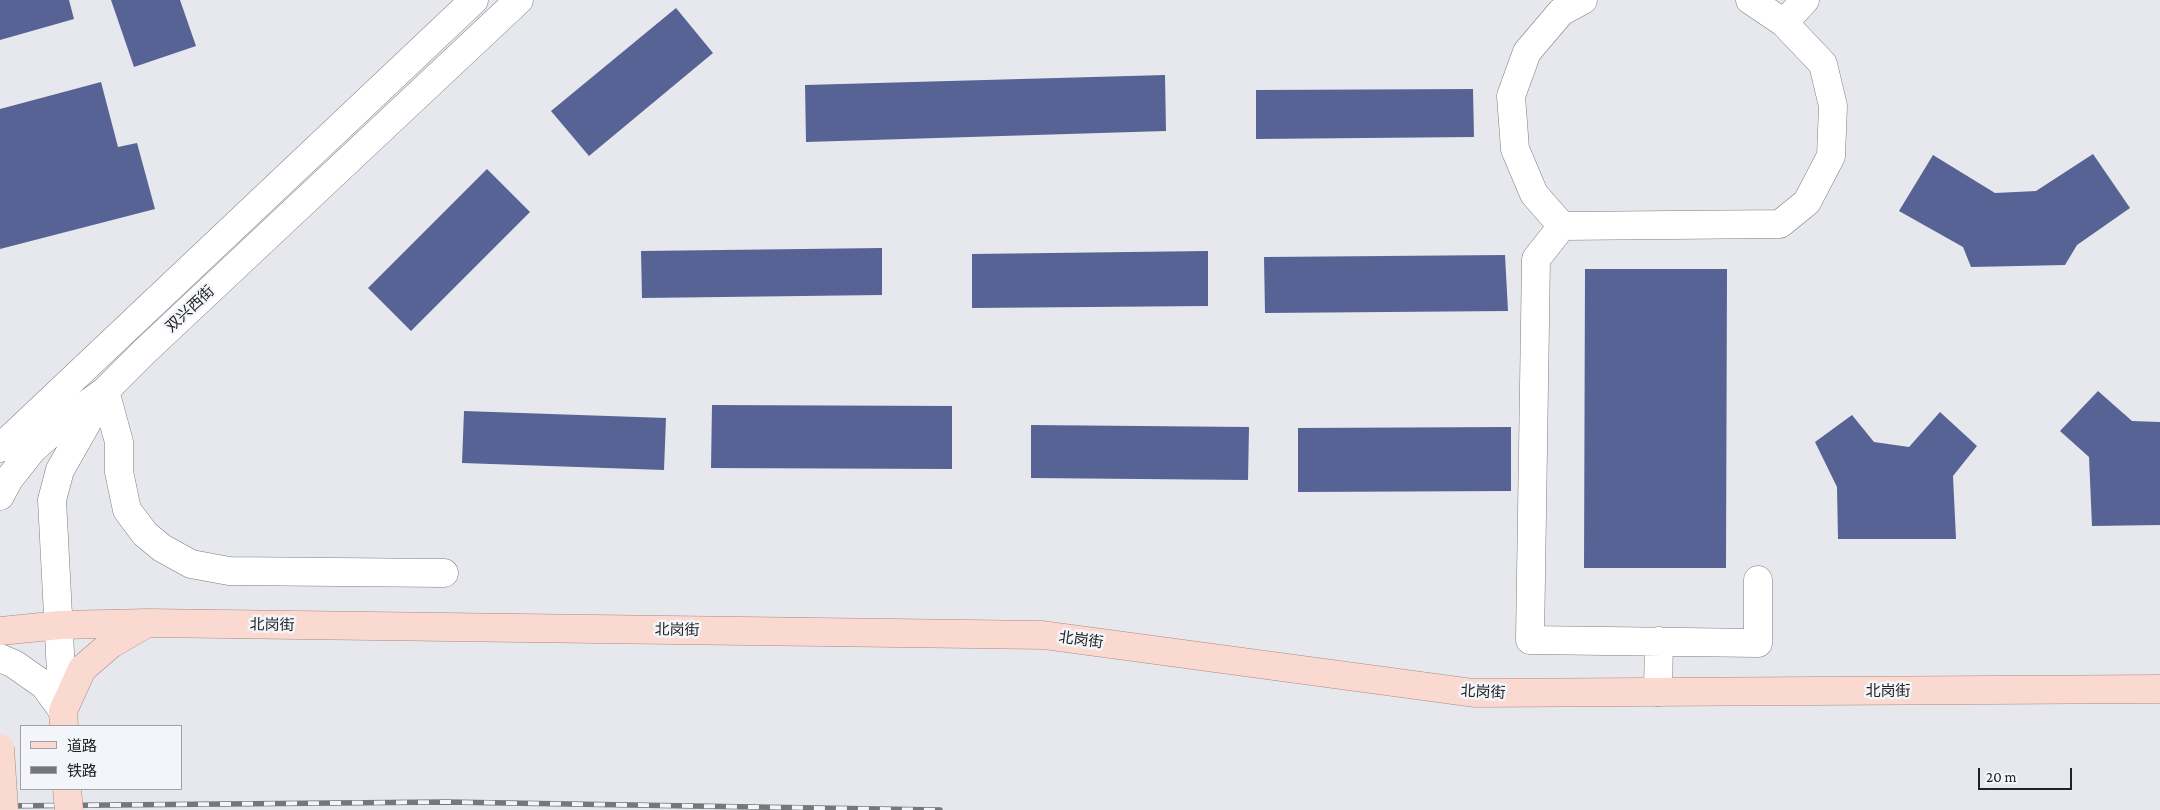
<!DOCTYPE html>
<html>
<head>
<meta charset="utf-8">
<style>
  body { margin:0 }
  #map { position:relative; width:2160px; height:810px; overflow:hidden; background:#e7e8ed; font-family:"Crimson Pro","Noto Sans SC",serif }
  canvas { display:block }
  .legend { position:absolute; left:20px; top:725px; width:162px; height:65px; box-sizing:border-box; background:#f4f5fa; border:1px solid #a0a1a4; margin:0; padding:6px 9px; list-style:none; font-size:15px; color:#212223 }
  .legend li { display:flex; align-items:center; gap:10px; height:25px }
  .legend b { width:25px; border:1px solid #a0a1a4 }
  .scale { position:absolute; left:1978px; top:768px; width:94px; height:22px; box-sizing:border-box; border:2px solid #212223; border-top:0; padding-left:6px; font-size:15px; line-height:18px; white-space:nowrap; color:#212223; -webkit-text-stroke:4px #f4f5fa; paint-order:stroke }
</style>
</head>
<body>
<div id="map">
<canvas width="2160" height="810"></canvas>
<ul class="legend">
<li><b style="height:6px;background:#fad9d1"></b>道路</li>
<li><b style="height:6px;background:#76777a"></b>铁路</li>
</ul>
<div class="scale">20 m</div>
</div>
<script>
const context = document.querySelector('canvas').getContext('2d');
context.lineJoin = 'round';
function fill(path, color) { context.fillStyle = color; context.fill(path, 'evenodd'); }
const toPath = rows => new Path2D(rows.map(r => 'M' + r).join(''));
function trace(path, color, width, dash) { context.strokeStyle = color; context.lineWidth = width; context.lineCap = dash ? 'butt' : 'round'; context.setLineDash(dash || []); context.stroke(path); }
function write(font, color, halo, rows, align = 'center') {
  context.font = font + ' "Crimson Pro","Noto Sans SC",serif'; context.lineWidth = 5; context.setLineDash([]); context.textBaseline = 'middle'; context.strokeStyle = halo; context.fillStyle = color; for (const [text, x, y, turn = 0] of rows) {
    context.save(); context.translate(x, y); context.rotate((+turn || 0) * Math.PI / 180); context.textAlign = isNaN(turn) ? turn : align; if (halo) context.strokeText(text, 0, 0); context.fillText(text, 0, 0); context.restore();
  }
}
const building = toPath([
  [0,0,69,0,74,19,0,40],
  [111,0,180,0,196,46,134,67],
  [676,8,713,53,589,156,551,111],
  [1165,75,1166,131,806,142,805,85],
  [101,82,118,147,137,143,155,209,0,249,0,109],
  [1473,89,1474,137,1256,139,1256,90],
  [2093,154,2130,208,2077,245,2065,265,1971,267,1963,247,1899,211,1933,155,1995,193,2036,191],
  [487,169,530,212,411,331,368,288],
  [882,248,882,295,642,298,641,251],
  [1208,251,1208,306,972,308,972,254],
  [1505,255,1508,311,1265,313,1264,257],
  [1585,269,1727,269,1726,568,1584,568],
  [2098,391,2132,421,2160,422,2160,525,2092,526,2089,457,2060,431],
  [712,405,952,406,952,469,711,468],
  [464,411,666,418,664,470,462,463],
  [1940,412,1977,446,1953,476,1956,539,1838,539,1837,487,1815,442,1852,415,1874,442,1909,447],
  [1031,425,1249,427,1248,480,1031,478],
  [1511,427,1511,491,1298,492,1298,428]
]);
const minor = toPath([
  [1583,0,1561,12,1527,52,1511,96,1515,149,1534,194,1562,226,1780,224,1807,202,1831,156,1833,106,1823,64,1784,23,1750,0],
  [1784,23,1805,0],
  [1562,226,1536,259,1530,640,1758,643,1758,580],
  [0,448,474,0],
  [0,496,9,479,32,450,68,418,105,391,119,442,119,472,127,510,145,534,162,548,191,564,229,571,444,573],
  [0,658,14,664,44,685,63,711],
  [1658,692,1659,641],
  [63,711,52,500,60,470,105,391,144,352,519,0]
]);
const major = toPath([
  [0,631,60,625,148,623,1043,635,1474,693,2160,689],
  [64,726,63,711,82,669,111,644,144,625]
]);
const rail = toPath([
  [0,806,446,802,940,810]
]);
const majorBridge = toPath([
  [0,748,4,810],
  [67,789,69,810]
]);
const streetNames = [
  ["双兴西街",190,309,-43],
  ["北岗街",272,625,1],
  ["北岗街",677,630,1],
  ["北岗街",1081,640,8],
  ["北岗街",1888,691],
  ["北岗街",1483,692,3]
];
fill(building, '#576395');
trace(minor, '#7b7c81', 29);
trace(major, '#ac8981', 29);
trace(minor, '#fff', 28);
trace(major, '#fad9d1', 28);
trace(rail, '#76777a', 5.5);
trace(rail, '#f4f5fa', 4, [11]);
trace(majorBridge, '#ac8981', 29, []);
trace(majorBridge, '#fad9d1', 28);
write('15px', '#212223', '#f4f5fa', streetNames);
</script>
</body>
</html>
